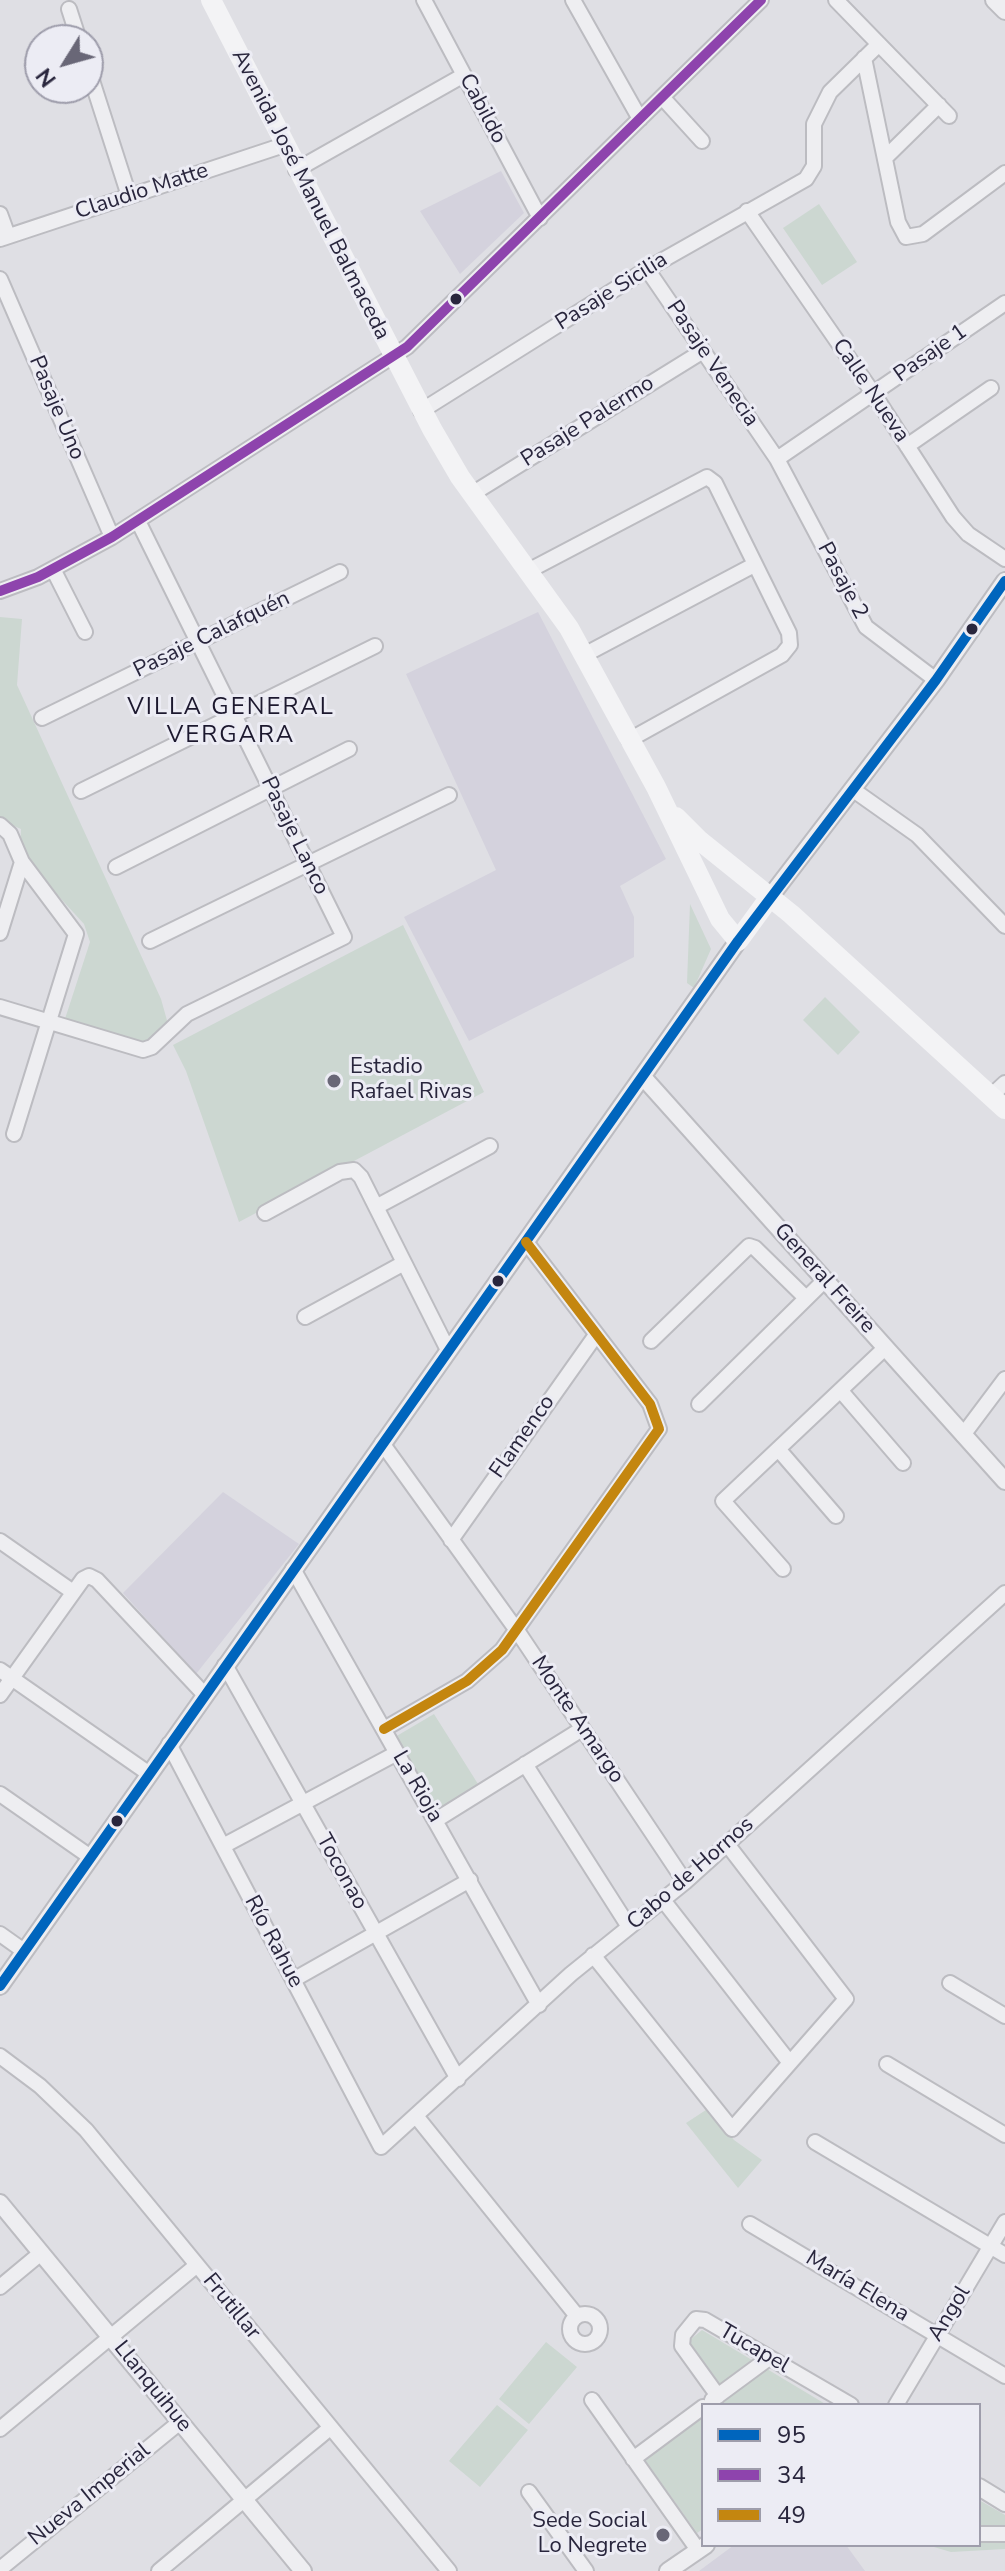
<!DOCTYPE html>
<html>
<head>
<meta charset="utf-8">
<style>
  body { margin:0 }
  #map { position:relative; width:1005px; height:2571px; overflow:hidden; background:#dfdfe4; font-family:"Nunito Sans",sans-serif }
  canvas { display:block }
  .legend { position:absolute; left:701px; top:2403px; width:280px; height:144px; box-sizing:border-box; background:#ececf4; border:2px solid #9e9dab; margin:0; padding:10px 14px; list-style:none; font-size:24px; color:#29263d }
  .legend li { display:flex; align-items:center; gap:16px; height:40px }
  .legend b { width:40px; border:2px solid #9e9dab }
  .north { position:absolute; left:24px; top:24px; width:80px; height:80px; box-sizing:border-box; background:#ececf4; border:2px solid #9e9dab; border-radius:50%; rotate:233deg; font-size:22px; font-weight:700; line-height:32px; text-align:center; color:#29263d }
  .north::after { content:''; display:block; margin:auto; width:28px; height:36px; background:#696777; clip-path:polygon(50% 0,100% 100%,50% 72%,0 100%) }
</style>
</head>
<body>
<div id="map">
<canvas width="1005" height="2571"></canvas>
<ul class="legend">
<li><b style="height:10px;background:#0065bd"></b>95</li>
<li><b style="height:10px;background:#8e44ad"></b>34</li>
<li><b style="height:10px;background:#c4860f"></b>49</li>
</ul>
<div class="north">N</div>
</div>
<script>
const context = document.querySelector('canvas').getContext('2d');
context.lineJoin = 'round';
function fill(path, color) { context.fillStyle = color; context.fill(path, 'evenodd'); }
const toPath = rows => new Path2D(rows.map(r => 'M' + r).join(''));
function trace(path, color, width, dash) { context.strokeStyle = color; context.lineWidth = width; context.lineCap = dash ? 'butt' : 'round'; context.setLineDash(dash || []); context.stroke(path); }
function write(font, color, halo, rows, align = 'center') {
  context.font = font + ' "Nunito Sans",sans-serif'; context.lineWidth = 6; context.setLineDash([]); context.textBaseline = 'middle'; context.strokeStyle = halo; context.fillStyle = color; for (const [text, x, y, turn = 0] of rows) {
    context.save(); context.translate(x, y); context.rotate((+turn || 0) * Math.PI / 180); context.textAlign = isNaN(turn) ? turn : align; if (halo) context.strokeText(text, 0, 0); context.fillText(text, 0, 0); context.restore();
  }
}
const built = toPath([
  [501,171,524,213,460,274,420,211],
  [538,612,666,859,620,886,634,917,634,957,469,1041,404,917,496,870,406,674],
  [223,1492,299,1544,196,1674,123,1593],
  [734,2545,846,2545,865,2571,699,2571]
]);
const green = toPath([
  [819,204,857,262,822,285,783,228],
  [0,617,22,619,17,685,161,999,168,1024,148,1047,64,1022,90,942,84,924,20,854,21,829,0,820],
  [690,904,711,949,694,988,687,983],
  [403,925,484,1092,239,1222,186,1071,173,1045],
  [825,997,860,1032,838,1055,803,1020],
  [434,1714,478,1784,439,1810,395,1737],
  [709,2108,734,2140,762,2160,738,2188,686,2123],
  [702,2330,827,2405,720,2405,728,2398,692,2350,690,2340],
  [546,2342,577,2367,529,2424,499,2399],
  [497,2405,528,2430,480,2487,449,2461],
  [703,2417,703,2529,697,2533,645,2460],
  [979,2500,1005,2515,1005,2549,951,2552,927,2545,979,2545]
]);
const minor = toPath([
  [424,0,540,218],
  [573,0,640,119],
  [836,0,949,116],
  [69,9,79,40],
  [864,58,898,222,906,237,923,234,1005,173],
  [88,68,129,196],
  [662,97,702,141],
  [885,158,939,105],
  [296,170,464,75],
  [747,211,873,393,953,517,968,534,1005,559],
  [0,214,8,236],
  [0,239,284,145],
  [647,269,777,459,866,627,936,680],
  [0,279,112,537],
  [421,411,647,269,806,179,814,166,814,124,830,92,879,44],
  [907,446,991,388],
  [777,459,1005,303],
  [472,494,703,351],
  [53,569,85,632],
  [530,570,707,477,715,483,789,633,790,645,782,655,629,740],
  [0,591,38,577,112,537,407,347,761,0],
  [584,655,754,565],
  [42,718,340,572],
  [852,789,917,835,1005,926],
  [81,791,375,646],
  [0,825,10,834,22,862,76,934,14,1134],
  [116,867,349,749],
  [0,933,22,862],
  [150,941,449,795],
  [0,1007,143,1050,152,1047,187,1014,344,937,138,521],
  [991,1096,1005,1083],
  [376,1207,490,1146],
  [265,1213,340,1172,354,1170,361,1177,448,1350],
  [305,1317,404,1263],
  [651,1341,749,1246,755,1248,806,1298],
  [841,1391,903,1463],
  [699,1404,825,1280],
  [963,1435,1005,1379],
  [382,1443,518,1632,685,1882],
  [779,1450,836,1516],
  [451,1540,596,1335],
  [0,1541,73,1592],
  [293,1569,539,2005],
  [783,1569,723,1501,885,1348],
  [225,1665,458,2079],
  [0,1670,148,1773],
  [0,1695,83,1579,89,1576,97,1580,204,1694],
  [384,1729,467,1681,502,1650,659,1429,650,1404,526,1242],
  [169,1744,381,2147,571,1974,685,1882,1005,1593],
  [525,1764,629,1927],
  [0,1794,89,1856],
  [436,1820,582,1729],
  [223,1846,397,1753],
  [663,1900,790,2063],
  [0,1934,24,1951],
  [593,1955,732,2129,846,1999,727,1844],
  [293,1980,470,1880],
  [950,1983,1005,2016],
  [0,2056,40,2086,86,2130,449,2571],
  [887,2064,1005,2135],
  [416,2116,577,2316],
  [815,2142,1005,2255],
  [750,2224,1005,2376],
  [0,2287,41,2253],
  '570 2329a15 15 0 1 1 30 0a15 15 0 1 1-30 0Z',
  [718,2396,682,2346,683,2335,696,2319,705,2320,851,2405],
  [592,2400,698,2550],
  [712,2400,769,2358],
  [896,2405,1005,2222],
  [0,2429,197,2265],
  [633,2459,703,2407],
  [529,2492,586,2571],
  [979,2534,1005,2534],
  [0,2569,180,2422],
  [159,2571,330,2428]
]);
const tertiary = toPath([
  [994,0,1005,11],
  [770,897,936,680,1005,581],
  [643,1077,1005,1481],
  [0,1986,738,941],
  [0,2203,303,2571],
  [979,2487,1005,2503],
  [668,2571,706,2545]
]);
const secondary = toPath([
  [211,0,432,429,460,477,569,628,656,787,720,919,738,941,770,897],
  [676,817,699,840,791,914,1005,1109]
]);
const bus1 = toPath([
  [0,1986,738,941,936,680,1005,581]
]);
const bus2 = toPath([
  [0,591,38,577,112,537,407,347,761,0]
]);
const bus3 = toPath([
  [384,1729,467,1681,502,1650,659,1429,650,1404,526,1242]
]);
const markers = [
  [456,299,7,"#29263d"],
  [972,629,7,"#29263d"],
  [334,1081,8,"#696777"],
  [498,1281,7,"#29263d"],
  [117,1821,7,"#29263d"],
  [663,2535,8,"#696777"]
];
const streetNames = [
  ["Cabildo",482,109,62],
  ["Claudio Matte",142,192,-18],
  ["Avenida José Manuel Balmaceda",310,195,63],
  ["Pasaje Sicilia",612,292,-32],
  ["Pasaje 1",931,354,-35],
  ["Pasaje Venecia",712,364,56],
  ["Calle Nueva",870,391,56],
  ["Pasaje Uno",56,408,67],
  ["Pasaje Palermo",588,422,-32],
  ["Pasaje 2",842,581,62],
  ["Pasaje Calafquén",212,635,-26],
  ["Pasaje Lanco",294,836,64],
  ["General Freire",824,1279,48],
  ["Flamenco",523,1437,-55],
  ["Monte Amargo",577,1720,56],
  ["La Rioja",417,1787,60],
  ["Toconao",341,1872,61],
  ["Cabo de Hornos",691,1874,-41],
  ["Río Rahue",273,1942,62],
  ["María Elena",857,2287,31],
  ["Frutillar",231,2307,51],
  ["Angol",950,2314,-59],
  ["Tucapel",754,2349,30],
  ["Llanquihue",152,2387,51],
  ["Nueva Imperial",90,2495,-39]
];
const poiNames = [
  ["Estadio",350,1068],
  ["Rafael Rivas",350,1093],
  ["Sede Social",647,2522,"right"],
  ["Lo Negrete",647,2547,"right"]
];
const neighbourhoodNames = [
  ["VILLA GENERAL",231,708],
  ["VERGARA",231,736]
];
fill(built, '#d4d2dd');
fill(green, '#ccd7d1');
trace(minor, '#bcbcc1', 18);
trace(tertiary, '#bcbcc1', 20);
trace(minor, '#eeeef1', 14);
trace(tertiary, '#eeeef1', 16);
trace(secondary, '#f3f3f5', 20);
trace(bus1, '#0065bd', 10);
trace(bus2, '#8e44ad', 10);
trace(bus3, '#c4860f', 10);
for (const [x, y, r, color] of markers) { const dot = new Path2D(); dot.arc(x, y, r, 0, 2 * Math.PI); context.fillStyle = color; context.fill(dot); trace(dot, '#ececf4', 3); }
write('22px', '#29263d', '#ececf4', streetNames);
write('22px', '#29263d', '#ececf4', poiNames, 'left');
context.letterSpacing = '2px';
write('24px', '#1c182e', '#ececf4', neighbourhoodNames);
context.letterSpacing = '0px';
</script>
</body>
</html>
